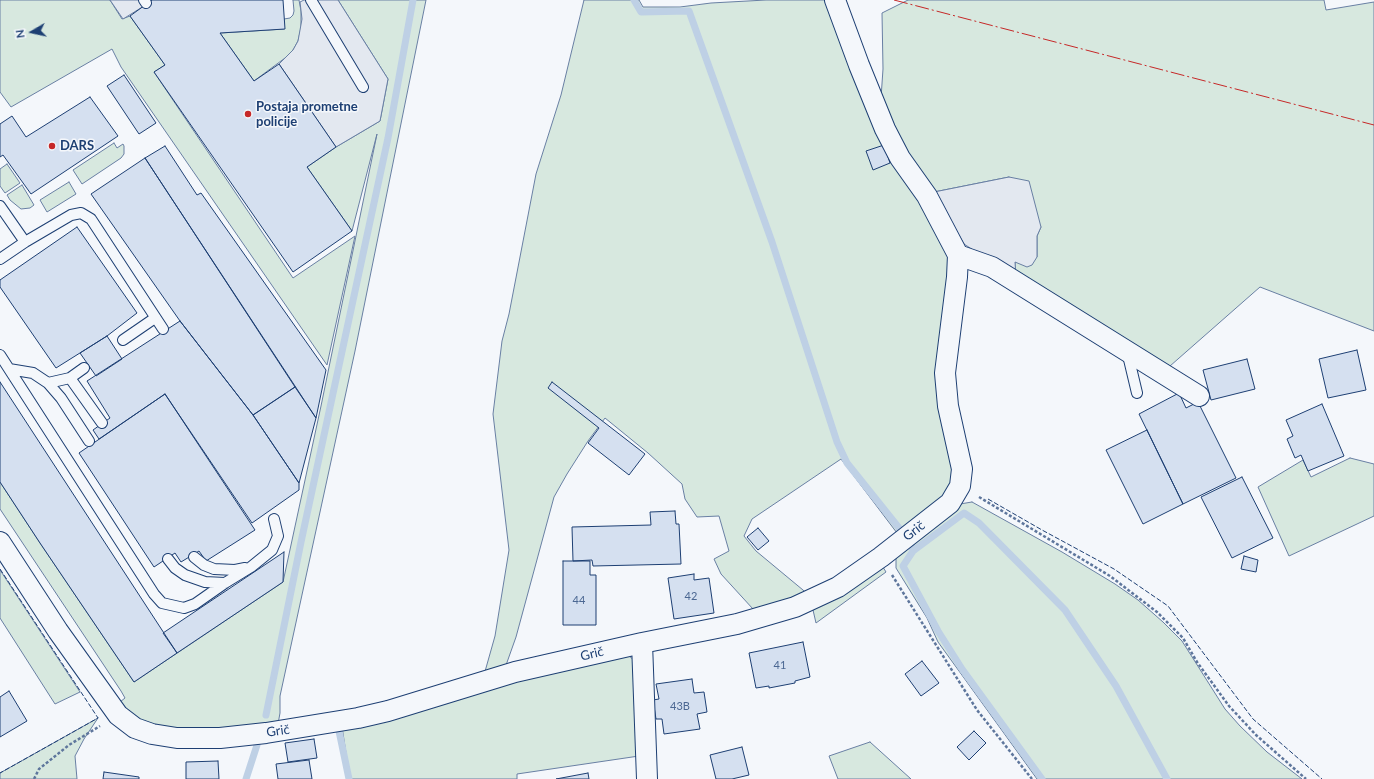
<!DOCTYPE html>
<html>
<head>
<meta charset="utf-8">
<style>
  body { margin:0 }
  #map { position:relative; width:1374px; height:779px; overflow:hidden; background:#f4f7fb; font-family:Lato,sans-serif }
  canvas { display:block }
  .north { position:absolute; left:12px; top:12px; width:40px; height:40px; -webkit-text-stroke:3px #f4f7fb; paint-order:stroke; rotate:261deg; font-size:11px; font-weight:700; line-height:16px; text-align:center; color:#1d3f73 }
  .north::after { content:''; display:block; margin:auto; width:14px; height:18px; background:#1d3f73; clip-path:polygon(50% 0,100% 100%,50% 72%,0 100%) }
</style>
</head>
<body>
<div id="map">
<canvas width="1374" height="779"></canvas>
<div class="north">N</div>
</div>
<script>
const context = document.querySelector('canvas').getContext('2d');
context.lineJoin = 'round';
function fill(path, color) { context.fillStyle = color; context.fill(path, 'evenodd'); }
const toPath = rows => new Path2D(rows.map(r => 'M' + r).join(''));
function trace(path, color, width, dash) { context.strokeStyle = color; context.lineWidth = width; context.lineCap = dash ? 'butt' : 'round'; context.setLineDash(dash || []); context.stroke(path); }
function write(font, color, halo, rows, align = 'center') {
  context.font = font + ' Lato,sans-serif'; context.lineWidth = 3; context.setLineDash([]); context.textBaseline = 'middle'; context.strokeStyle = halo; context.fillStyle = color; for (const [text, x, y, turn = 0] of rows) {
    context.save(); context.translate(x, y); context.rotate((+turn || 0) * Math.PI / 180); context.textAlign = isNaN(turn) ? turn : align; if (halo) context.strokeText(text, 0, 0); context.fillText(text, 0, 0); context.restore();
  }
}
const green = toPath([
  [0,0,110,0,122,19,130,16,165,65,154,72,293,278,355,236,327,365,121,67,112,49,11,107,0,92,0,0],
  [293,0,299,0,301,11,301,28,298,41,293,50,285,58,254,81,220,33,284,29,284,19,290,18,293,15,294,11,293,0],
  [338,0,426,0,355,351,280,696,280,713,278,724,213,733,172,731,147,724,131,715,120,702,125,698,121,691,0,509,0,482,40,543,134,682,283,582,321,406,377,134,352,231,307,167,336,147,380,121,388,79,338,0],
  [584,0,639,0,643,7,680,7,711,3,766,0,827,0,942,238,950,263,956,467,949,492,897,533,841,459,752,519,744,536,756,551,809,595,753,609,721,574,714,559,729,551,719,516,697,517,685,499,682,484,648,453,605,418,588,441,567,474,554,497,516,637,505,668,484,675,495,636,509,550,493,414,502,341,509,314,536,174,561,95,584,0],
  [908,0,1324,0,1326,10,1374,2,1374,331,1260,287,1170,366,1144,352,1016,278,1015,262,1037,257,1037,236,1041,227,1009,177,934,192,899,142,881,98,883,69,882,13,908,0],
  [114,143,117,148,123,144,124,146,124,154,121,158,82,184,73,170,114,143],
  [7,164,20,183,5,193,0,186,0,169,7,164],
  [69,182,76,194,47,212,40,200,69,182],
  [22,185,34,205,30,208,21,209,10,200,7,195,22,185],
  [1350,458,1374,464,1374,516,1289,556,1258,487,1303,460,1311,477,1350,458],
  [972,502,1062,552,1115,584,1138,600,1163,622,1182,641,1225,709,1240,726,1267,752,1302,779,1037,779,938,642,927,618,896,568,896,554,960,504,972,502],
  [881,564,886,572,816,623,813,610,881,564],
  [0,570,80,692,55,704,0,618,0,570],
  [629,656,634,660,639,756,517,774,517,779,350,779,342,727,506,681,629,656],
  [98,718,84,739,75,756,77,779,0,779,0,773,98,718],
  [870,742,911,779,838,779,829,756,870,742]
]);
const parking = toPath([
  [110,0,140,0,144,6,123,19,110,0],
  [304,0,338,0,388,79,380,121,336,147,279,64,293,50,298,41,302,19,300,2,304,0],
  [1009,177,1029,181,1041,227,1037,236,1037,257,1032,265,1027,267,1015,262,1016,278,964,244,934,192,1009,177]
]);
const stream = toPath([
  [634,0,641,12,689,11,772,242,837,442,847,463,899,528],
  [911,545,913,551,964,513,979,523,1065,610,1116,686,1167,779],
  [913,551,903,566,938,631,962,669,1042,779],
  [266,715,301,542,388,138,413,0],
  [339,731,349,779],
  [246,779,257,745]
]);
const building = toPath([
  [152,0,283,0,285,29,220,33,254,81,279,64,336,147,307,167,352,231,293,272,154,72,165,65,130,16,152,0],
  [124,75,156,123,139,134,107,86,124,75],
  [90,97,118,136,31,194,3,155,0,157,0,124,12,116,26,137,90,97],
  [884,145,890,163,873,170,866,151,884,145],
  [165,146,197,195,201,193,326,370,316,418,145,158,165,146],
  [145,158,295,387,253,415,180,321,91,194,145,158],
  [77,227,137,313,107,336,56,368,0,287,0,280,77,227],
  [180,321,253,415,299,483,299,490,252,523,165,394,99,439,93,430,110,418,87,381,180,321],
  [107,336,122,359,96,376,80,353,107,336],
  [1357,350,1366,390,1328,398,1319,359,1357,350],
  [1247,359,1255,389,1211,400,1203,370,1247,359],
  [0,382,177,653,134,682,40,543,0,482,0,382],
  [552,382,645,454,629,475,588,443,599,428,548,388,552,382],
  [295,387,316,418,299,483,253,415,295,387],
  [1179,393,1186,408,1198,402,1236,478,1183,504,1139,414,1179,393],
  [165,394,255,530,206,561,199,551,181,562,175,553,154,567,79,453,165,394],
  [1322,404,1344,456,1308,471,1301,455,1295,458,1287,439,1293,436,1286,420,1322,404],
  [1147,430,1183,504,1143,524,1106,450,1147,430],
  [1242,477,1273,538,1232,558,1201,497,1242,477],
  [675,511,676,524,679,524,681,564,593,566,592,560,573,561,572,527,651,525,650,512,675,511],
  [758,528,769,541,758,550,747,537,758,528],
  [284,552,283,582,177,653,163,633,284,552],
  [1244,556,1258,560,1256,572,1241,569,1244,556],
  [563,561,590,561,590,575,596,575,596,625,563,625,563,561],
  [694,574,694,580,709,578,714,613,674,619,668,578,694,574],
  [803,642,810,677,795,681,795,683,769,688,769,686,756,688,749,653,803,642],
  [922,661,939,683,921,696,905,674,922,661],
  [692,679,694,693,704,692,707,712,697,714,700,729,664,734,662,719,656,719,653,700,659,699,656,684,692,679],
  [9,691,27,721,0,737,0,697,9,691],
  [974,731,986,743,969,760,957,747,974,731],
  [314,739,317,758,288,762,285,743,314,739],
  [742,747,749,775,732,779,716,779,710,755,742,747],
  [309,760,312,779,278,779,276,764,309,760],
  [218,761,219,779,186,779,186,762,218,761],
  [104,772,139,777,139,779,103,779,104,772],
  [588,773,589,779,556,779,588,773]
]);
const path = toPath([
  [979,497,1110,576,1157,612,1183,638,1197,662,1229,706,1256,735,1306,779],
  [892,575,977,710,1032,779],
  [34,779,39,769,69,745,100,726]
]);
const lane = toPath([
  [144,0,146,3],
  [311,0,363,87],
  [0,206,25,242,71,215,81,213,91,219,163,329],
  [0,259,25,242],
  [123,340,155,318],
  [1127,351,1137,393],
  [0,355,154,594,162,603,184,608,195,604,225,583,251,567,272,550,278,536,274,519],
  [9,369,33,373,48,383,61,398,89,441],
  [70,378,84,368],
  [48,383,70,378,102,423],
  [194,557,204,565,214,569,235,570,245,568],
  [168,559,175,568,185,575,205,582,225,583]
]);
const street = toPath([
  [835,0,859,65,885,129,900,158,927,196,958,255,992,267,1199,396],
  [0,542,58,631,118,715,135,728,152,734,177,738,220,738,266,733,358,718,388,711,515,672,642,643,737,624,795,607,838,587,881,557,950,503,960,486,962,469,948,406,945,373,957,277,958,255],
  [642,643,647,779]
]);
const fence = toPath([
  [988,499,1042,530,1114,569,1168,606,1253,719,1322,779],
  [0,569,98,718,0,773]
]);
const power = toPath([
  [894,0,1374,125]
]);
const markers = [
  [248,114,4,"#c62828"],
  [52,146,4,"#c62828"]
];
const numberNames = [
  ["42",691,596],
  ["44",579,600],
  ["41",780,665],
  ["43B",680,706]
];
const poiNames = [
  ["Postaja prometne",256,107],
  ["policije",256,122],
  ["DARS",60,146]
];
const streetNames = [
  ["Grič",914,531,-38],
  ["Grič",592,654,-13],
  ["Grič",278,731,-8]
];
fill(green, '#d7e8df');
trace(green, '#687fa3', 1);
fill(parking, '#e3e8f0');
trace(parking, '#687fa3', 1);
trace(stream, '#bed0e5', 7);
fill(building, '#d5e0f0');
trace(building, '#1d3f73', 1);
trace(lane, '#1d3f73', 12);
trace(street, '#1d3f73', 22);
trace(path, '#5e769c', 2.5, [3, 2]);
trace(lane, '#f4f7fb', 10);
trace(street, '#f4f7fb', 20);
trace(fence, '#1d3f73', 1, [5, 2]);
trace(power, '#c62828', 1, [14, 3, 2, 3]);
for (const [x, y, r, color] of markers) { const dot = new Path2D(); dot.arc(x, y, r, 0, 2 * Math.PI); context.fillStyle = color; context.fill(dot); trace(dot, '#f4f7fb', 1.5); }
write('11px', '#4b6792', null, numberNames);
write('bold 13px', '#1d3f73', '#f4f7fb', poiNames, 'left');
write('13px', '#1d3f73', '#f4f7fb', streetNames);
</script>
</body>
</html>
